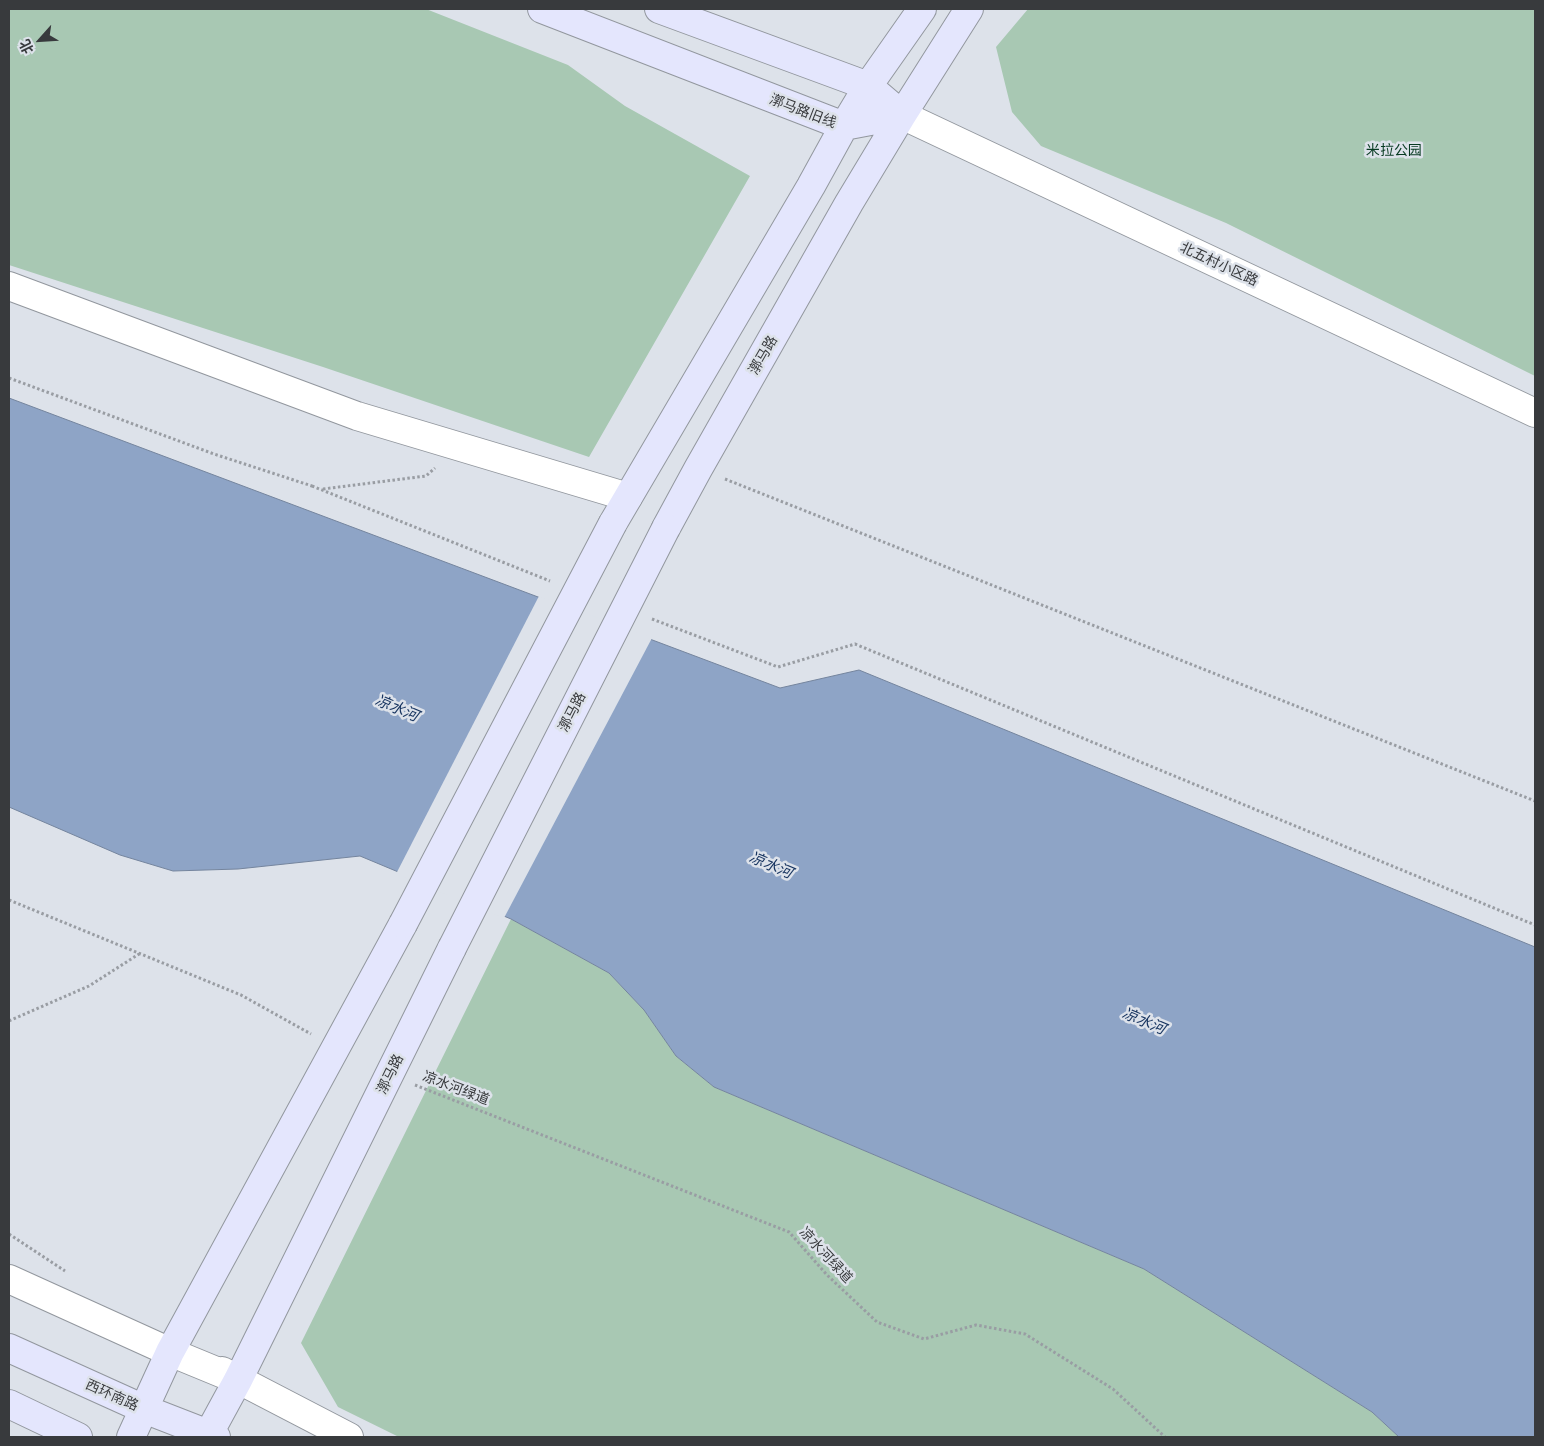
<!DOCTYPE html>
<html>
<head>
<meta charset="utf-8">
<style>
  body { margin:0 }
  #map { position:relative; width:1544px; height:1446px; overflow:hidden; background:#dde2ea; font-family:Ubuntu,"Noto Sans SC",sans-serif }
  canvas { display:block }
  .frame { position:absolute; inset:0; border:10px solid #383a3d; pointer-events:none }
  .north { position:absolute; left:15px; top:15px; width:50px; height:50px; -webkit-text-stroke:4px #dde2ea; paint-order:stroke; rotate:244deg; font-size:14px; font-weight:700; line-height:20px; text-align:center; color:#383a3d }
  .north::after { content:''; display:block; margin:auto; width:18px; height:22px; background:#383a3d; clip-path:polygon(50% 0,100% 100%,50% 72%,0 100%) }
</style>
</head>
<body>
<div id="map">
<canvas width="1544" height="1446"></canvas>
<div class="frame"></div>
<div class="north">北</div>
</div>
<script>
const context = document.querySelector('canvas').getContext('2d');
context.lineJoin = 'round';
function fill(path, color) { context.fillStyle = color; context.fill(path, 'evenodd'); }
const toPath = rows => new Path2D(rows.map(r => 'M' + r).join(''));
function trace(path, color, width, dash) { context.strokeStyle = color; context.lineWidth = width; context.lineCap = dash ? 'butt' : 'round'; context.setLineDash(dash || []); context.stroke(path); }
function write(font, color, halo, rows, align = 'center') {
  context.font = font + ' Ubuntu,"Noto Sans SC",sans-serif'; context.lineWidth = 5; context.setLineDash([]); context.textBaseline = 'middle'; context.strokeStyle = halo; context.fillStyle = color; for (const [text, x, y, turn = 0] of rows) {
    context.save(); context.translate(x, y); context.rotate((+turn || 0) * Math.PI / 180); context.textAlign = isNaN(turn) ? turn : align; if (halo) context.strokeText(text, 0, 0); context.fillText(text, 0, 0); context.restore();
  }
}
const green = toPath([
  [9,9,426,9,568,65,625,106,750,176,589,457,323,367,9,265],
  [1028,9,1535,9,1535,376,1226,223,1041,146,1012,112,996,47],
  [511,919,609,973,644,1010,676,1056,714,1087,1144,1269,1372,1412,1399,1437,399,1437,338,1407,301,1343]
]);
const water = toPath([
  [9,398,780,688,859,670,1535,947,1535,1437,1399,1437,1372,1412,1144,1269,714,1087,676,1056,644,1010,609,973,511,919,360,856,238,869,173,871,120,855,9,807,9,398]
]);
const pier = toPath([
  [539,596,652,638,504,918,396,874]
]);
const path = toPath([
  [9,378,214,454,312,486],
  [725,479,1535,801],
  [312,486,550,581],
  [323,489,426,476,435,468],
  [652,619,778,667,855,644,1535,925],
  [9,900,241,995,311,1034],
  [9,1021,89,986,139,954],
  [415,1085,789,1232,827,1275,877,1322,924,1339,976,1325,1025,1334,1113,1389,1165,1437],
  [9,1234,65,1271]
]);
const minor = toPath([
  [9,286,357,416,628,497]
]);
const tertiary = toPath([
  [902,115,1535,413],
  [9,1279,170,1352,238,1380],
  [222,1371,349,1437]
]);
const secondary = toPath([
  [542,9,844,126,902,115],
  [659,9,868,86,902,115],
  [613,523,811,186,844,126,868,86,922,9],
  [666,528,698,469,849,203,902,115,969,9],
  [9,1348,144,1409,216,1437],
  [9,1404,78,1437],
  [131,1437,170,1352,403,924],
  [207,1437,238,1380,452,948]
]);
const secondaryBridge = toPath([
  [403,924,613,523],
  [452,948,666,528]
]);
const streetNames = [
  ["漷马路旧线",803,111,21],
  ["北五村小区路",1219,264,25],
  ["漷马路",763,355,-60],
  ["漷马路",572,712,-63],
  ["漷马路",390,1074,-64],
  ["凉水河绿道",456,1088,21],
  ["凉水河绿道",826,1255,47],
  ["西环南路",112,1395,24]
];
const parkNames = [
  ["米拉公园",1394,150]
];
const waterNames = [
  ["凉水河",397,708,23],
  ["凉水河",771,865,23],
  ["凉水河",1144,1021,23]
];
fill(green, '#a8c8b3');
fill(water, '#8ea4c6');
trace(water, '#74849d', 1);
fill(pier, '#dde2ea');
trace(minor, '#92979e', 30);
trace(tertiary, '#92979e', 30);
trace(secondary, '#92979e', 30);
trace(path, '#999da3', 3, [2.5, 2.5]);
trace(minor, '#fff', 28);
trace(tertiary, '#fff', 28);
trace(secondary, '#e4e6fd', 28);
trace(secondaryBridge, '#92979e', 30, []);
trace(secondaryBridge, '#e4e6fd', 28);
write('14px', '#383a3d', '#dde2ea', streetNames);
write('14px', '#073a21', '#dde2ea', parkNames);
write('italic 15px', '#16335f', '#dde2ea', waterNames);
</script>
</body>
</html>
